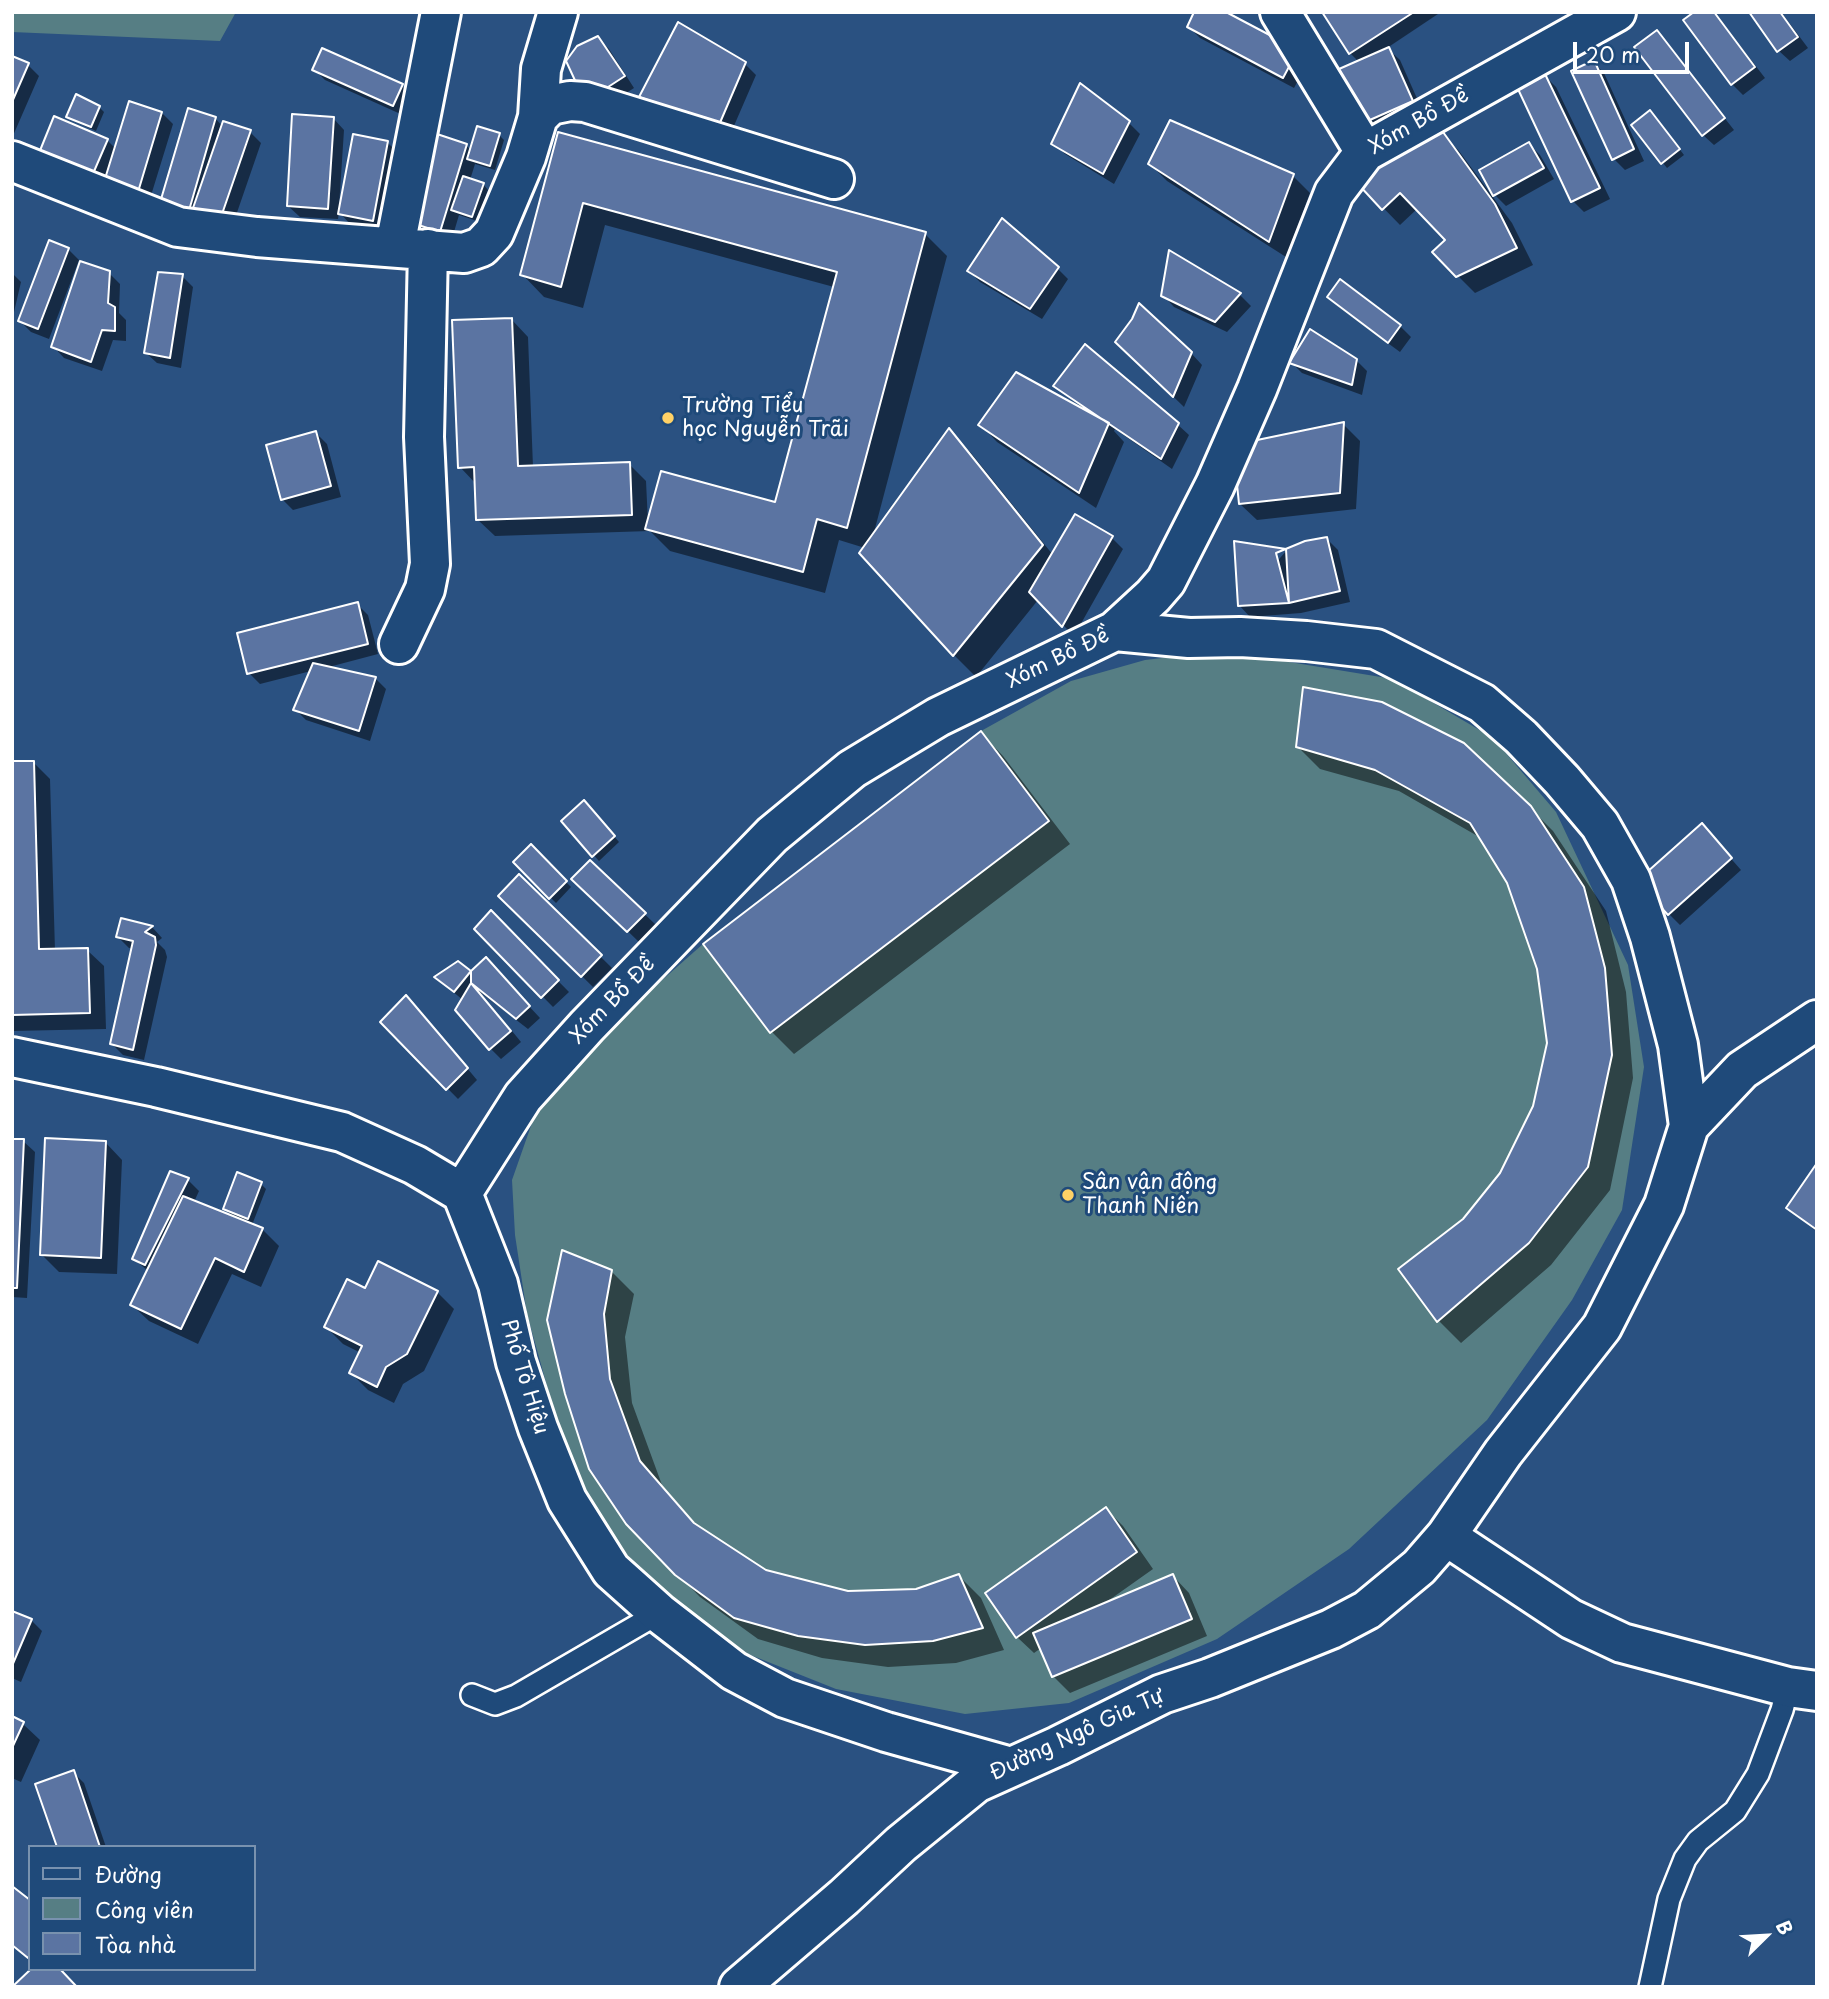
<!DOCTYPE html>
<html>
<head>
<meta charset="utf-8">
<style>
  body { margin:0 }
  #map { position:relative; width:1829px; height:1999px; overflow:hidden; background:#2a5181; font-family:"Playpen Sans",sans-serif }
  canvas { display:block }
  .frame { position:absolute; inset:0; border:14px solid #fff; pointer-events:none }
  .legend { position:absolute; left:28px; top:1845px; width:228px; height:126px; box-sizing:border-box; background:#1f4a7a; border:2px solid #7992af; margin:0; padding:9px 12px; list-style:none; font-size:21px; color:#fff }
  .legend li { display:flex; align-items:center; gap:14px; height:35px }
  .legend b { width:35px; border:2px solid #7992af }
  .north { position:absolute; left:1731px; top:1901px; width:70px; height:70px; -webkit-text-stroke:5px #1f4a7a; paint-order:stroke; rotate:66deg; font-size:19px; font-weight:700; line-height:28px; text-align:center; color:#fff }
  .north::after { content:''; display:block; margin:auto; width:24px; height:32px; background:#fff; clip-path:polygon(50% 0,100% 100%,50% 72%,0 100%) }
  .scale { position:absolute; left:1573px; top:42px; width:116px; height:32px; box-sizing:border-box; border:4px solid #fff; border-top:0; padding-left:9px; font-size:21px; line-height:24px; white-space:nowrap; color:#fff; -webkit-text-stroke:5px #1f4a7a; paint-order:stroke }
</style>
</head>
<body>
<div id="map">
<canvas width="1829" height="1999"></canvas>
<div class="frame"></div>
<ul class="legend">
<li><b style="height:9px;background:#1f4a7a"></b>Đường</li>
<li><b style="height:19px;background:#567e84"></b>Công viên</li>
<li><b style="height:19px;background:#5b74a2"></b>Tòa nhà</li>
</ul>
<div class="north">B</div>
<div class="scale">20 m</div>
</div>
<script>
const context = document.querySelector('canvas').getContext('2d');
context.lineJoin = 'round';
function fill(path, color) { context.fillStyle = color; context.fill(path, 'evenodd'); }
const toPath = rows => new Path2D(rows.map(r => 'M' + r).join(''));
function trace(path, color, width, dash) { context.strokeStyle = color; context.lineWidth = width; context.lineCap = dash ? 'butt' : 'round'; context.setLineDash(dash || []); context.stroke(path); }
function write(font, color, halo, rows, align = 'center') {
  context.font = font + ' "Playpen Sans",sans-serif'; context.lineWidth = 6; context.setLineDash([]); context.textBaseline = 'middle'; context.strokeStyle = halo; context.fillStyle = color; for (const [text, x, y, turn = 0] of rows) {
    context.save(); context.translate(x, y); context.rotate((+turn || 0) * Math.PI / 180); context.textAlign = isNaN(turn) ? turn : align; if (halo) context.strokeText(text, 0, 0); context.fillText(text, 0, 0); context.restore();
  }
}
const green = toPath([
  [12,12,236,12,220,41,12,32],
  [1222,651,1393,679,1493,738,1556,812,1628,965,1644,1067,1622,1210,1572,1300,1487,1420,1349,1549,1217,1639,1069,1703,965,1714,836,1689,733,1648,632,1562,586,1496,557,1422,527,1314,515,1235,512,1180,539,1103,601,1034,703,944,981,731,1071,681,1145,660]
]);
const shadow = toPath([
  [1324,12,1436,12,1438,14,1387,48,1400,60,1423,112,1376,133,1365,122,1359,62,1350,53],
  [1697,12,1714,12,1765,78,1743,95,1732,84],
  [1751,12,1781,12,1808,48,1790,61,1779,51],
  [1189,27,1308,62,1294,88,1200,38],
  [1657,32,1734,130,1714,145,1703,135],
  [598,38,609,49,634,88,597,112],
  [323,50,402,86,413,97,405,116,325,80,314,69],
  [12,58,28,65,39,76,12,138],
  [1593,62,1604,73,1644,161,1625,170,1614,159],
  [745,64,756,75,730,135,652,107,641,96],
  [1545,76,1556,87,1610,199,1584,212,1573,201],
  [99,107,104,112,96,131,74,121,69,116],
  [162,113,173,124,149,202,52,164,107,140,116,149],
  [1655,117,1684,155,1667,168,1633,126],
  [215,118,223,127,250,132,261,143,232,227,172,216],
  [333,118,344,130,339,207,341,207,387,142,398,153,383,231,351,225,339,212,338,219,300,217,288,206],
  [1129,123,1140,134,1114,184,1065,154,1054,143],
  [559,134,925,234,947,256,873,536,949,431,971,453,1053,555,1076,517,1112,538,1123,549,1074,636,1038,600,976,677,954,655,865,548,839,540,825,593,670,551,650,531,495,536,478,520,477,485,460,467,512,320,528,337,533,467,629,464,646,481,648,523,776,505,834,287,605,225,583,308,544,297,522,274],
  [1442,134,1459,151,1512,223,1533,265,1475,293,1434,252,1447,240,1417,209,1400,225,1360,184],
  [499,135,504,140,495,170,475,164,470,180,483,184,488,190,477,221,459,215,451,242,422,233,411,221,466,145,471,151],
  [1529,144,1540,155,1554,179,1506,206,1495,195,1481,171],
  [1150,164,1293,176,1310,193,1286,257,1167,181],
  [68,249,79,260,49,339,31,332,20,321],
  [1170,253,1240,295,1251,306,1227,332,1174,307,1163,295],
  [1057,268,1068,279,1042,319,980,282,969,271],
  [12,273,21,282,14,312,12,312],
  [109,273,120,284,119,313,126,320,126,341,113,340,102,371,64,358,53,346],
  [182,276,193,287,181,368,157,363,145,352],
  [1329,297,1400,326,1411,337,1400,352,1340,308],
  [1117,342,1191,353,1202,365,1184,407],
  [1356,360,1367,371,1362,395,1302,373,1291,362],
  [1056,386,1177,424,1189,435,1172,469,1115,429,1114,431,1124,442,1096,508,997,442,981,425,1083,411,1084,409],
  [1343,424,1360,441,1356,509,1257,520,1240,504],
  [316,433,327,444,341,497,293,510,282,499],
  [1327,539,1338,550,1350,602,1301,613,1250,617,1239,605,1287,550],
  [357,604,368,615,378,654,325,668,375,678,386,689,370,741,306,720,295,709,311,671,260,684,249,673],
  [981,733,1003,756,1070,844,794,1054,772,1032,705,944],
  [1298,747,1530,808,1553,831,1606,911,1626,992,1633,1078,1610,1190,1551,1265,1461,1343,1439,1321,1401,1269,1464,1220,1501,1174,1535,1107,1549,1043,1538,969,1509,882,1481,838,1399,791,1320,769],
  [33,762,50,779,55,951,87,950,104,966,106,1029,12,1031,12,763],
  [589,807,619,842,599,861,563,821],
  [1712,837,1741,870,1680,925,1669,914],
  [531,847,571,887,556,903,515,862],
  [590,862,656,925,639,942,574,879],
  [519,876,612,968,593,987,500,896],
  [491,913,569,992,553,1007,476,929],
  [122,920,152,927,162,938,157,942,165,950,167,957,144,1060,123,1055,112,1044,133,949,129,948,118,937],
  [486,960,540,1018,528,1029,480,992,521,1042,501,1059,490,1048,463,1000,436,978,458,963,471,973],
  [417,1008,477,1080,458,1099,382,1022],
  [12,1140,23,1141,35,1152,27,1298,12,1297],
  [106,1143,122,1160,117,1274,59,1272,42,1255],
  [1817,1166,1817,1232,1788,1208],
  [171,1173,188,1180,199,1191,194,1202,234,1218,225,1209,261,1184,266,1189,252,1225,262,1229,279,1246,261,1287,232,1274,198,1344,149,1321,132,1305,148,1271,134,1259],
  [611,1271,634,1294,625,1337,632,1403,662,1485,700,1529,765,1572,848,1593,916,1591,959,1576,981,1598,1004,1650,956,1663,888,1667,822,1658,758,1639,700,1597,627,1523,566,1394],
  [366,1290,437,1292,454,1309,424,1371,403,1384,394,1403,368,1390,351,1373,361,1353,343,1344,326,1327],
  [1106,1509,1123,1526,1153,1569,1105,1603,1173,1576,1189,1593,1207,1636,1070,1693,1053,1676,1041,1648,1034,1653,1017,1637],
  [12,1613,31,1620,42,1631,21,1682,12,1678],
  [12,1718,23,1724,40,1740,21,1782,12,1778],
  [73,1772,84,1783,106,1847,59,1847]
]);
const building = toPath([
  [1194,12,1226,12,1298,50,1283,78,1187,27,1194,12],
  [1322,12,1414,12,1349,54,1322,12],
  [1694,12,1714,12,1755,67,1731,85,1683,20,1694,12],
  [1749,12,1780,12,1798,37,1777,52,1749,12],
  [678,22,746,62,719,125,639,97,678,22],
  [1657,30,1725,118,1702,136,1634,47,1657,30],
  [598,36,625,76,585,102,566,61,577,46,598,36],
  [1389,47,1413,101,1363,123,1339,69,1389,47],
  [322,48,403,84,393,106,312,70,322,48],
  [12,56,29,63,12,102,12,56],
  [1594,60,1634,149,1612,160,1571,71,1594,60],
  [1545,74,1600,188,1571,202,1517,87,1545,74],
  [1080,83,1130,121,1103,174,1051,144,1080,83],
  [76,94,100,106,91,127,66,117,76,94],
  [129,101,162,112,138,192,104,182,129,101],
  [188,108,216,117,188,214,159,206,188,108],
  [1650,110,1680,149,1661,164,1631,125,1650,110],
  [292,114,334,117,328,209,287,206,292,114],
  [54,116,108,139,92,176,39,153,54,116],
  [1170,120,1294,174,1269,242,1148,164,1170,120],
  [223,121,251,130,221,217,193,208,223,121],
  [477,126,500,133,490,166,467,159,477,126],
  [558,132,926,232,847,528,817,519,803,572,645,529,661,471,775,502,837,272,583,203,561,287,520,275,558,132],
  [1443,132,1495,204,1517,248,1456,277,1432,252,1445,240,1400,193,1382,210,1358,184,1396,147,1443,132],
  [353,134,388,141,373,221,338,214,353,134],
  [437,134,467,144,440,232,409,222,437,134],
  [1529,142,1544,168,1493,196,1479,170,1529,142],
  [463,176,484,183,472,217,451,210,463,176],
  [1002,218,1059,267,1030,309,967,271,1002,218],
  [49,240,69,248,38,329,18,321,49,240],
  [1169,250,1241,293,1215,322,1161,296,1169,250],
  [80,261,110,271,108,303,115,307,115,331,102,330,91,362,51,347,80,261],
  [158,272,183,274,170,358,144,353,158,272],
  [1340,279,1401,325,1388,343,1327,297,1340,279],
  [1139,303,1192,352,1173,397,1115,342,1132,319,1139,303],
  [512,318,518,466,630,462,632,515,476,520,474,467,458,468,452,320,512,318],
  [1310,329,1357,359,1352,385,1289,363,1310,329],
  [1085,344,1179,423,1161,459,1053,386,1085,344],
  [1016,372,1109,423,1079,493,978,425,1016,372],
  [1344,422,1340,493,1239,504,1233,445,1344,422],
  [949,428,1043,545,953,656,859,553,949,428],
  [316,431,331,486,281,500,266,445,316,431],
  [1075,514,1113,536,1062,627,1029,592,1075,514],
  [1327,537,1340,591,1289,603,1276,553,1305,541,1327,537],
  [1234,541,1286,549,1289,603,1238,606,1234,541],
  [358,602,368,644,247,674,237,633,358,602],
  [313,663,376,677,359,731,293,710,313,663],
  [1303,687,1382,702,1464,743,1531,806,1584,887,1605,968,1612,1055,1588,1167,1529,1243,1437,1322,1398,1269,1463,1219,1500,1173,1533,1106,1547,1043,1537,969,1507,883,1470,823,1375,770,1296,747,1303,687],
  [981,731,1049,821,770,1033,703,944,981,731],
  [12,761,34,761,39,949,88,948,90,1013,12,1015,12,761],
  [584,800,615,836,592,857,561,821,584,800],
  [1702,823,1732,858,1668,915,1637,881,1702,823],
  [531,844,567,881,549,899,513,862,531,844],
  [590,860,646,913,627,932,571,879,590,860],
  [519,874,602,955,581,977,498,896,519,874],
  [491,910,559,980,541,998,474,929,491,910],
  [121,918,153,926,145,932,155,937,156,945,133,1050,110,1044,133,941,116,937,121,918],
  [486,957,530,1006,516,1019,471,983,471,971,486,957],
  [458,961,471,971,454,992,434,977,458,961],
  [471,983,511,1031,489,1050,455,1010,471,983],
  [406,995,468,1068,446,1090,380,1022,406,995],
  [45,1138,106,1141,101,1258,40,1255,45,1138],
  [12,1139,24,1139,17,1288,12,1288,12,1139],
  [1817,1163,1817,1230,1786,1208,1817,1163],
  [170,1171,189,1178,145,1265,132,1259,170,1171],
  [237,1172,262,1182,248,1219,223,1209,237,1172],
  [183,1196,263,1228,244,1272,215,1258,181,1329,130,1305,183,1196],
  [562,1250,612,1270,604,1314,610,1379,640,1461,694,1523,766,1570,848,1591,916,1589,959,1574,983,1628,933,1641,865,1645,798,1636,734,1618,675,1575,626,1524,589,1469,565,1394,547,1320,562,1250],
  [378,1261,438,1291,407,1354,386,1367,377,1387,349,1373,362,1346,324,1327,347,1279,365,1288,378,1261],
  [1106,1507,1137,1552,1016,1638,985,1593,1106,1507],
  [1173,1574,1192,1619,1052,1677,1033,1633,1173,1574],
  [12,1611,32,1619,12,1666,12,1611],
  [12,1716,24,1722,12,1748,12,1716],
  [74,1770,100,1847,57,1847,35,1784,74,1770],
  [12,1886,30,1900,30,1955,28,1958,12,1945,12,1886],
  [31,1969,60,1969,77,1987,12,1987,31,1969]
]);
const service = toPath([
  [472,1695,495,1704,516,1696,659,1613],
  [1650,1987,1669,1899,1685,1859,1698,1841,1735,1811,1758,1774,1782,1710,1788,1687]
]);
const minor = toPath([
  [1280,12,1365,152],
  [538,117,541,69,558,12],
  [12,161,178,227,257,237,464,253,481,247,494,233,526,157,538,117,550,105,570,101,585,102,834,179],
  [395,246,441,12],
  [399,644,425,589,430,564,424,437,428,249],
  [12,1057,156,1087,342,1132,415,1165,462,1193,498,1284,516,1362,538,1428,567,1500,611,1570,659,1613,734,1671,785,1698,886,1732,1011,1767],
  [1689,1126,1742,1070,1817,1020],
  [462,1193,523,1097,587,1026,772,835,852,769,938,717,1115,631,1153,596,1166,581,1215,485,1257,389,1334,193,1365,152,1616,12],
  [1446,1536,1571,1619,1622,1643,1788,1687,1817,1691],
  [739,1987,844,1897,901,1844,976,1783,1058,1746,1162,1694,1210,1678,1331,1629,1367,1610,1419,1567,1446,1536,1503,1453,1602,1327,1664,1205,1689,1126,1678,1045,1650,937,1631,880,1600,825,1562,780,1521,737,1482,703,1376,649,1306,641,1240,637,1189,638,1115,631]
]);
const markers = [
  [668,418,7,"#ffd166"],
  [1068,1195,7,"#ffd166"]
];
const streetNames = [
  ["Xóm Bồ Đề",1419,122,-30],
  ["Xóm Bồ Đề",1058,659,-26],
  ["Xóm Bồ Đề",613,1001,-46],
  ["Phố Tô Hiệu",524,1377,73],
  ["Đường Ngô Gia Tự",1077,1735,-25]
];
const poiNames = [
  ["Trường Tiểu",682,406],
  ["học Nguyễn Trãi",682,430],
  ["Sân vận động",1082,1183],
  ["Thanh Niên",1082,1207]
];
fill(green, '#567e84');
fill(shadow, '#0007');
fill(building, '#5b74a2');
trace(building, '#fff', 2);
trace(service, '#fff', 26);
trace(minor, '#fff', 44);
trace(service, '#1f4a7a', 21);
trace(minor, '#1f4a7a', 38);
for (const [x, y, r, color] of markers) { const dot = new Path2D(); dot.arc(x, y, r, 0, 2 * Math.PI); context.fillStyle = color; context.fill(dot); trace(dot, '#1f4a7a', 2.5); }
write('21px', '#fff', '#1f4a7a', streetNames);
write('21px', '#fff', '#1f4a7a', poiNames, 'left');
</script>
</body>
</html>
